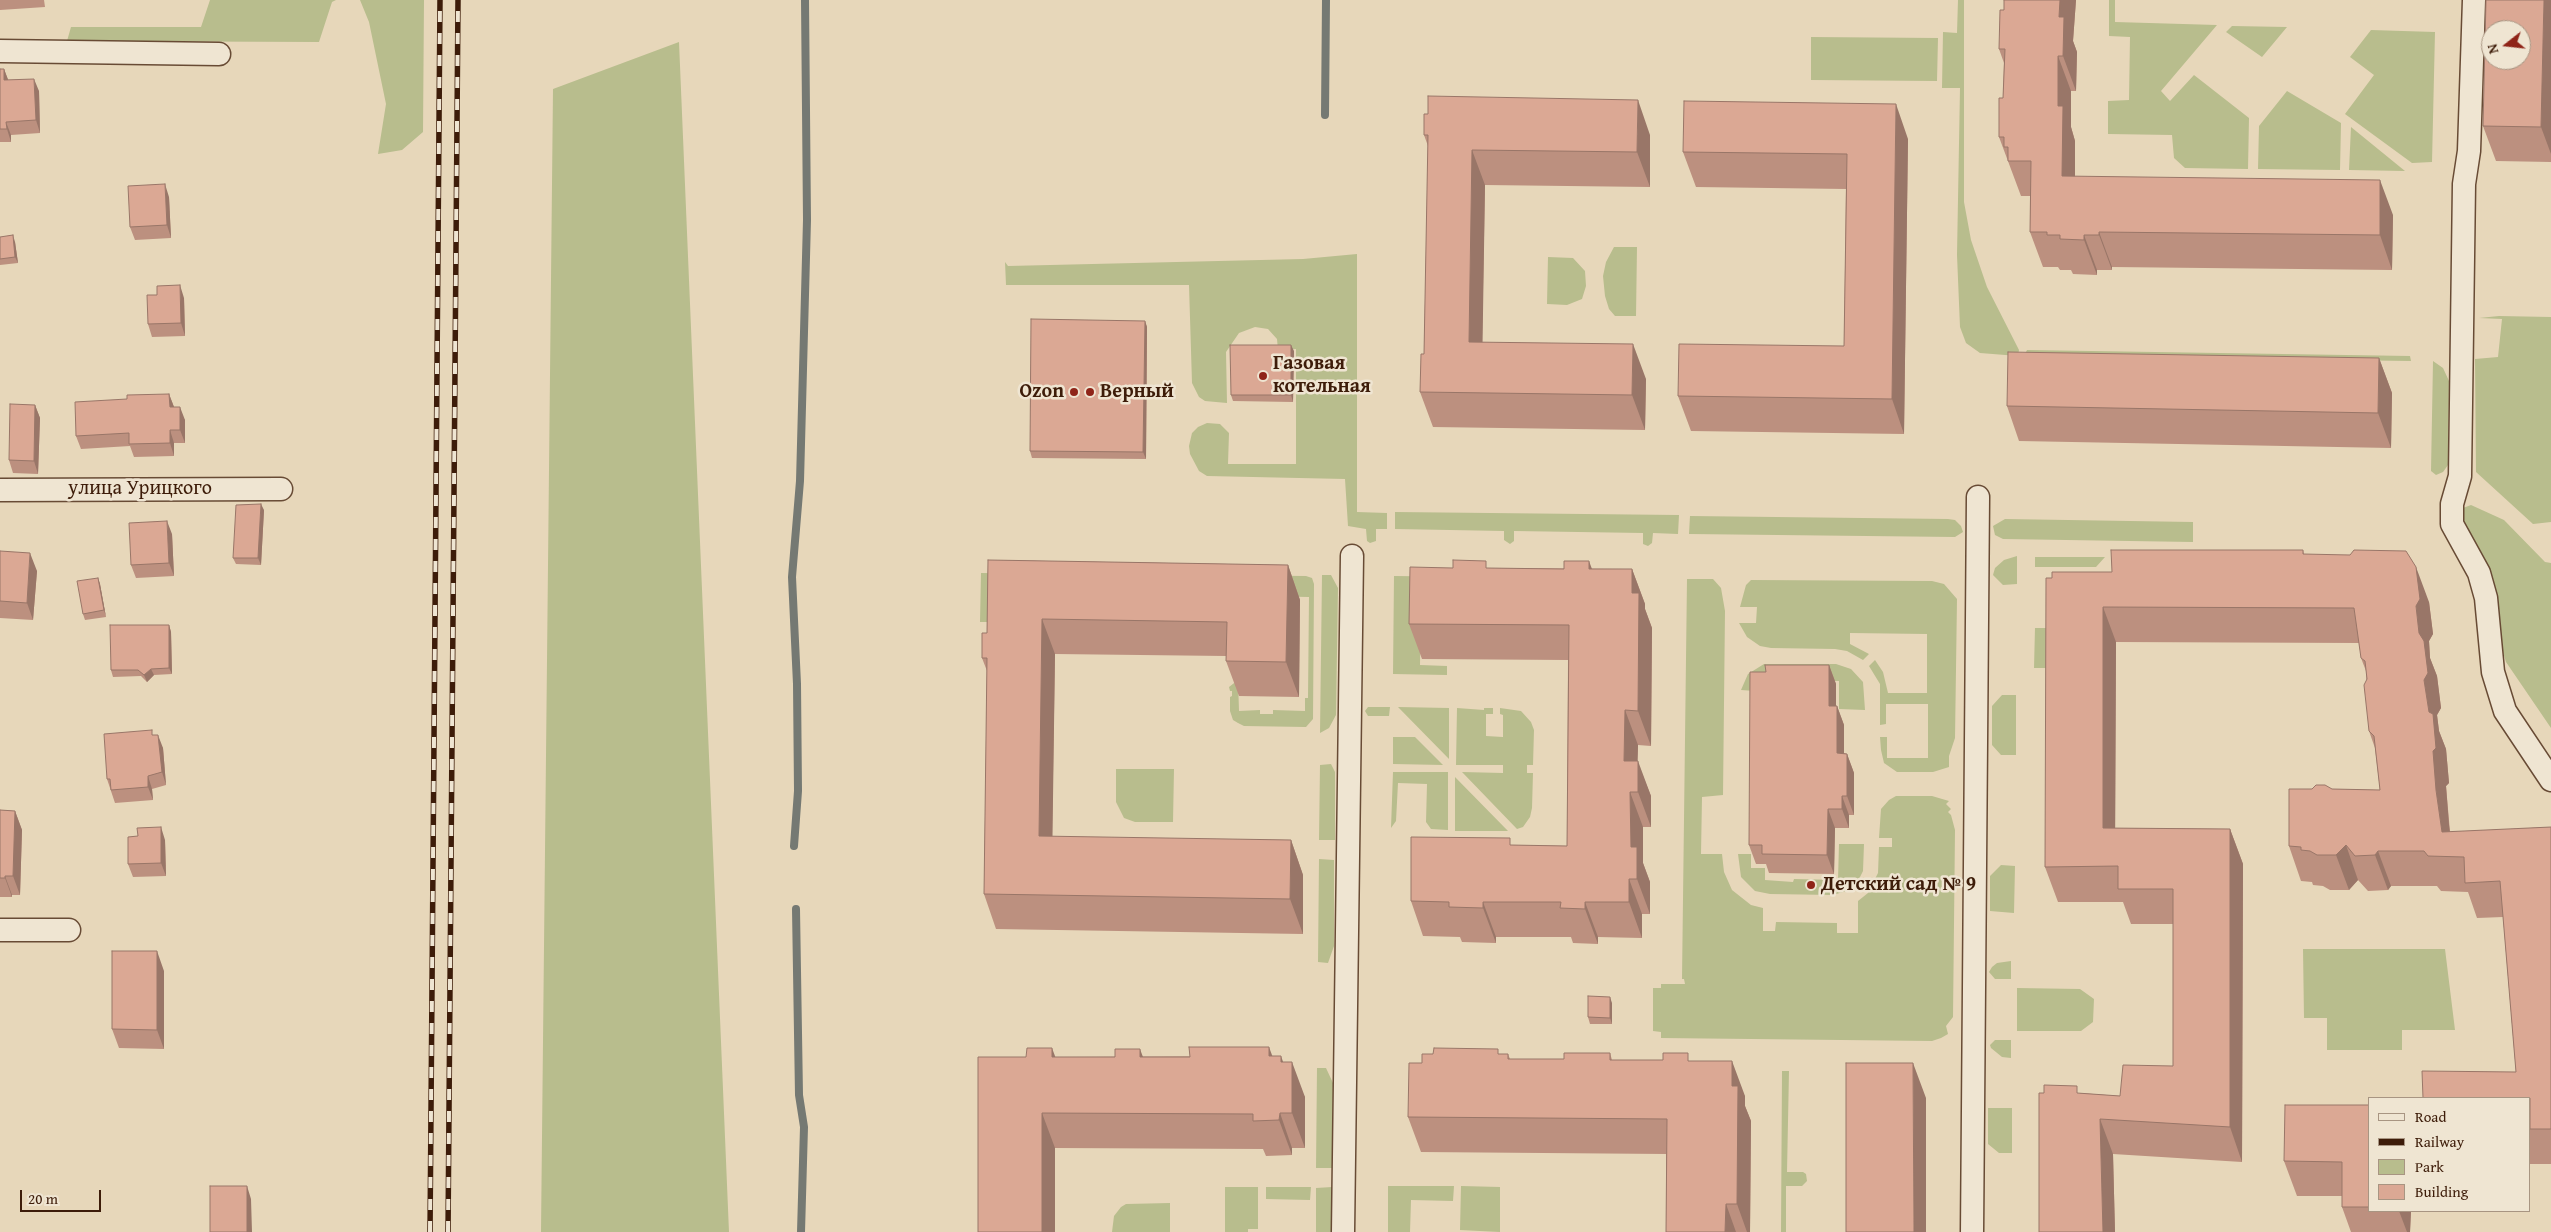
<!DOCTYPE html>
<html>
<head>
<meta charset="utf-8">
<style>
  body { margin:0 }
  #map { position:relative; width:2551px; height:1232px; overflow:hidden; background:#e7d7ba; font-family:"Gentium Book Plus",serif }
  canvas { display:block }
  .legend { position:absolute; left:2368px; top:1097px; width:162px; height:115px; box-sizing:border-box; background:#efe5d2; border:1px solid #a89582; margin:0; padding:6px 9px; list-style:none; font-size:15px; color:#3d1c09 }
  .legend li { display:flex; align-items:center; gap:10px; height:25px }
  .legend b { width:25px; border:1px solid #a89582 }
  .north { position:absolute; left:2481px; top:20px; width:50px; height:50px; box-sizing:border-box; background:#efe5d2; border:1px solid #a89582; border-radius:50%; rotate:254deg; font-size:14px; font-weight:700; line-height:20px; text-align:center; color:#3d1c09 }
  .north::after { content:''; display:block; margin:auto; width:18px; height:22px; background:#8f2418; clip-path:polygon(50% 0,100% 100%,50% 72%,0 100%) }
  .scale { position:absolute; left:20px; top:1190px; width:81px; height:22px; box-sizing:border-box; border:2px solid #3d1c09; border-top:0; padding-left:6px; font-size:15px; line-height:18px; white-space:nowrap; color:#3d1c09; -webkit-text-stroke:4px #efe5d2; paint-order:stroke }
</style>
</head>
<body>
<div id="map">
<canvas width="2551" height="1232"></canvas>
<ul class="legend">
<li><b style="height:6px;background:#efe5d2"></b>Road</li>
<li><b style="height:6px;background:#3d1c09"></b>Railway</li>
<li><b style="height:14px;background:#b8bd8d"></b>Park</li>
<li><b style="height:14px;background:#dba894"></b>Building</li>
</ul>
<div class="north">N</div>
<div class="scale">20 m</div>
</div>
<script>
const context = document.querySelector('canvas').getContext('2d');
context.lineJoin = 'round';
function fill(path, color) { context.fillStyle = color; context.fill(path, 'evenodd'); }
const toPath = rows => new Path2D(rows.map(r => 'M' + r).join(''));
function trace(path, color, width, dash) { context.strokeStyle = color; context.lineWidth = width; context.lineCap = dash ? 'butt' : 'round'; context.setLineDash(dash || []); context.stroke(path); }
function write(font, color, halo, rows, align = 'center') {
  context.font = font + ' "Gentium Book Plus",serif'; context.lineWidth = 5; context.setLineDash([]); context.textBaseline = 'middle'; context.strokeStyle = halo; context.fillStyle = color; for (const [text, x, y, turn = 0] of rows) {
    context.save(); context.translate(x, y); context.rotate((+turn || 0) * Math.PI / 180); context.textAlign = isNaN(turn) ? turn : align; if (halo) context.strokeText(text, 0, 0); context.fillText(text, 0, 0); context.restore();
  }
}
const green = toPath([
  [210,0,336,0,332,2,319,42,67,41,71,27,201,27],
  [360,0,424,0,423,132,402,150,378,154,386,104,369,22],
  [1958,0,1964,0,1964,202,1971,240,1987,287,2019,350,2018,356,1980,353,1966,343,1960,327,1957,255,1960,88,1942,88,1943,32,1957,33],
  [2109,0,2115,0,2115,22,2217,25,2161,91,2170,101,2194,75,2249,118,2248,169,2185,168,2174,158,2172,135,2108,134,2108,101,2129,100,2130,37,2109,36],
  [2232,26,2287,27,2262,57,2226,32],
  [2371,30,2435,32,2432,162,2412,163,2345,114,2374,75,2350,57],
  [1811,37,1938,38,1937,81,1811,80],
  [679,42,729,1232,541,1232,553,89],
  [2287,91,2341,123,2340,170,2258,169,2259,126],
  [2351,127,2405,171,2349,170],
  [1614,247,1637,247,1636,316,1615,316,1609,309,1605,296,1603,276,1606,262],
  [1357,254,1357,512,1387,513,1387,529,1376,529,1376,541,1370,543,1367,541,1366,529,1348,526,1345,479,1207,476,1199,471,1190,454,1189,446,1192,433,1198,427,1207,423,1220,424,1229,433,1228,464,1296,464,1296,349,1278,350,1277,339,1268,329,1255,327,1239,333,1226,352,1227,403,1205,401,1199,397,1192,383,1189,285,1006,285,1005,262,1008,266,1303,259],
  [1548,257,1573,258,1585,271,1586,286,1582,299,1567,305,1547,304],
  [2499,316,2551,317,2551,522,2533,524,2476,472,2475,359,2498,357,2502,319,2479,318],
  [2027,350,2410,356,2411,361,2024,356],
  [2433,361,2443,368,2449,381,2448,465,2443,472,2436,475,2431,471],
  [2471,505,2504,520,2545,562,2551,563,2551,728,2506,662,2461,516,2463,508],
  [1395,512,1679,515,1678,534,1653,533,1652,543,1648,546,1643,544,1643,533,1514,531,1514,541,1510,544,1504,540,1504,531,1395,529],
  [1690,516,1948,519,1955,520,1961,526,1963,532,1955,537,1689,534],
  [2005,519,2193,522,2193,542,2003,539,1995,535,1993,526],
  [2017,556,2017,584,2003,585,1993,575,1995,568,2004,560],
  [2035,557,2105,557,2096,567,2035,567],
  [981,573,1306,576,1312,578,1314,584,1313,719,1306,727,1244,726,1238,723,1233,720,1230,711,1230,697,1232,696,1232,691,1230,691,1229,687,1238,680,1239,711,1260,710,1260,714,1273,714,1273,710,1305,711,1305,698,1308,698,1309,597,1200,595,997,622,980,622],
  [1322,575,1331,575,1338,588,1336,715,1329,728,1320,733],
  [1394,576,1569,578,1421,597,1420,665,1447,666,1447,675,1393,674],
  [1687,579,1713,579,1721,588,1725,611,1723,795,1702,797,1701,854,1722,854,1724,872,1732,890,1751,905,1763,908,1763,931,1775,931,1776,922,1837,923,1837,933,1858,933,1858,901,1868,893,1878,873,1879,847,1892,847,1892,838,1879,838,1881,809,1889,800,1896,796,1932,796,1949,801,1946,804,1951,809,1948,812,1951,815,1955,830,1953,1017,1946,1026,1948,1034,1941,1038,1932,1041,1661,1038,1661,1032,1653,1031,1653,988,1661,988,1661,984,1685,984,1684,979,1682,979],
  [1751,580,1932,581,1944,584,1957,599,1955,738,1949,756,1949,767,1933,772,1897,772,1884,763,1881,750,1880,737,1887,737,1887,758,1928,758,1928,704,1886,704,1886,724,1880,725,1880,684,1869,666,1875,660,1883,672,1888,693,1927,693,1927,634,1850,633,1850,644,1869,654,1863,660,1847,651,1835,649,1771,648,1760,646,1747,637,1739,623,1756,623,1757,607,1740,607,1746,585],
  [2035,628,2048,628,2054,668,2034,668],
  [1764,664,1836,664,1851,669,1863,682,1865,710,1839,709,1839,681,1798,680,1755,691,1741,690,1748,674],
  [2002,695,2016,695,2016,755,2001,755,1992,745,1992,706],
  [1368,707,1390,707,1389,716,1368,716,1365,711],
  [1398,707,1449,708,1449,759],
  [1457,708,1484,710,1484,708,1493,708,1493,714,1486,714,1486,736,1503,737,1503,715,1500,714,1500,708,1521,711,1531,722,1534,730,1533,765,1527,765,1527,773,1533,773,1532,808,1530,817,1523,827,1517,829,1462,772,1503,773,1503,765,1456,765],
  [1393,737,1415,737,1443,765,1393,764],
  [1331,764,1335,772,1335,840,1319,840,1320,765],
  [1116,769,1174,769,1173,822,1135,822,1124,818,1116,802],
  [1393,772,1448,772,1448,830,1431,829,1426,822,1427,784,1398,783,1396,821,1391,828],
  [1455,777,1508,831,1455,831],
  [1839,844,1864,844,1863,871,1857,883,1846,891,1833,895,1770,894,1755,891,1741,877,1738,854,1751,854,1751,868,1765,868,1765,880,1793,882,1794,879,1838,880],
  [1319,859,1334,860,1334,946,1328,963,1318,962],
  [2001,865,2015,866,2014,913,1990,911,1990,876],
  [2303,949,2445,949,2455,1030,2402,1030,2402,1050,2327,1050,2327,1018,2304,1018],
  [2011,961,2011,979,1995,979,1989,972,1992,967,1997,963],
  [2017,988,2080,989,2094,999,2093,1022,2081,1031,2017,1031],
  [1995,1040,2011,1040,2011,1058,2002,1057,1991,1048,1990,1045],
  [1317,1068,1326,1068,1333,1083,1332,1168,1316,1168],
  [1782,1071,1789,1071,1787,1172,1803,1172,1806,1174,1807,1181,1802,1186,1786,1186,1786,1232,1781,1232],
  [1988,1108,2012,1108,2012,1153,1999,1153,1988,1144],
  [1388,1186,1454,1186,1453,1201,1411,1200,1410,1232,1388,1232],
  [1461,1186,1500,1187,1500,1232,1460,1230],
  [1225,1187,1258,1187,1258,1229,1248,1229,1248,1232,1225,1232],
  [1266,1187,1311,1187,1310,1200,1266,1199],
  [1332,1187,1331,1232,1316,1232,1316,1188],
  [1126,1204,1170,1203,1170,1232,1112,1232,1114,1216,1121,1207]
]);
const stream = toPath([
  [1325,115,1326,0],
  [794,846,798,791,797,684,792,577,800,481,807,220,805,0],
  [796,909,799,1095,804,1127,801,1232]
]);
const minor = toPath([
  [2474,0,2469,151,2464,184,2460,476,2452,504,2452,524,2479,573,2486,598,2493,672,2505,711,2551,780],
  [0,51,219,54],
  [0,490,281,489],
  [0,930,69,930],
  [1343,1232,1352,556],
  [1972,1232,1978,497]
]);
const rail = toPath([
  [430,1232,440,0],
  [448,1232,458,0]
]);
const wall = toPath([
  [0,0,44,0,45,7,0,10],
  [2004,0,2076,0,2073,41,2077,52,2076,91,2071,91,2071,127,2075,141,2075,177,2393,215,2392,270,2112,267,2112,270,2097,270,2097,275,2073,274,2071,270,2060,270,2058,267,2043,267,2030,232,2030,196,2021,196,1999,137,2003,98,2004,63,1999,49,2004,10],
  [2551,0,2551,162,2496,161,2483,126],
  [0,69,4,69,8,80,39,91,40,133,11,135,11,142,0,142],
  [1424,135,1650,135,1650,187,1485,185,1482,342,1646,379,1645,430,1433,427,1420,392,1424,354,1428,146],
  [1908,139,1904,434,1691,431,1678,396,1844,346,1846,189,1696,187,1683,152],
  [169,197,171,238,135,240,130,227],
  [0,237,15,242,18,263,0,265],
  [184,298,185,336,152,337,148,324],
  [1145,321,1147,327,1146,459,1032,458,1030,451],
  [1294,351,1293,402,1233,401,1231,395],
  [2379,358,2392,393,2391,448,2019,441,2007,406],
  [169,394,174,407,185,420,185,443,174,443,174,456,134,457,130,446,81,449,76,436,127,399],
  [35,405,40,418,38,474,13,473,9,460],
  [264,510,261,565,236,564,233,558],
  [172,534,174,576,136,578,131,565],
  [2303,550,2304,554,2429,602,2433,634,2429,641,2430,658,2437,676,2441,708,2437,715,2439,731,2446,749,2449,783,2446,786,2450,832,2551,827,2551,1164,2530,1164,2530,1098,2516,1072,2503,917,2477,918,2468,892,2441,891,2437,886,2391,886,2388,890,2368,891,2358,880,2349,890,2330,890,2323,886,2313,885,2312,882,2301,881,2289,846,2332,789,2380,790,2375,748,2369,731,2366,671,2361,658,2359,643,2116,642,2115,828,2230,829,2243,864,2242,1162,2113,1154,2115,1232,2039,1232,2080,1093,2120,1096,2173,1066,2173,924,2131,924,2123,902,2058,902,2045,867,2052,578,2112,572],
  [0,551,37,571,33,620,0,618],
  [988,560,1288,565,1300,600,1299,697,1239,696,1226,661,1226,656,1055,654,1052,837,1291,840,1303,875,1303,934,996,929,984,894,987,671,982,658,987,633],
  [1489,568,1632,569,1645,604,1645,609,1652,628,1651,746,1638,745,1637,761,1651,796,1651,827,1643,827,1643,863,1650,882,1650,914,1642,914,1642,938,1598,937,1598,944,1573,943,1571,937,1496,937,1496,943,1462,942,1460,937,1423,936,1411,901,1513,845,1567,846,1568,660,1422,659,1409,624],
  [98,578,100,584,106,617,85,620,83,614],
  [169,625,171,632,172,674,154,675,147,682,141,676,113,677,111,670],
  [1829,665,1836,684,1836,706,1837,706,1844,725,1844,753,1847,754,1854,773,1854,815,1849,815,1849,828,1835,828,1834,874,1769,873,1766,864,1756,864,1749,845],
  [154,735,163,748,166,785,152,789,153,800,115,803,107,779],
  [0,810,15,811,22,830,20,895,12,895,12,897,0,897],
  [138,836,165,840,166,876,133,877,128,864],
  [164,971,164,1049,119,1048,112,1029],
  [1612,1003,1612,1024,1590,1024,1588,1017],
  [1610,1053,1612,1060,1691,1061,1745,1096,1745,1106,1751,1121,1750,1232,1666,1232,1666,1154,1421,1152,1408,1117,1422,1063,1433,1054,1508,1054,1510,1059,1564,1059],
  [1273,1056,1283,1062,1305,1097,1305,1148,1292,1148,1292,1155,1266,1156,1263,1149,1055,1148,978,1232,1055,1057],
  [2370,1105,2370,1211,2411,1211,2410,1232,2351,1232,2342,1207,2342,1196,2297,1196,2284,1161]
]);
const shadedWall = toPath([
  [2060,0,2076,0,2073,41,2077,52,2076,91,2063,56,2059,17],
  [2544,0,2551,0,2551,154,2541,127],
  [2058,56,2071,91,2071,127,2075,141,2075,211,2062,176,2058,106],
  [4,69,9,82,4,80],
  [34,79,39,91,40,133,36,120],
  [1638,100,1650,135,1650,187,1637,152],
  [1896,104,1908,139,1904,434,1892,399],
  [6,122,11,135,11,142,7,129],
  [1472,150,1485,185,1482,377,1469,342],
  [2380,180,2393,215,2392,270,2380,235],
  [165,184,169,197,171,238,167,225],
  [2099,232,2112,267,2112,270,2099,235],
  [13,235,15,242,18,263,15,257],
  [2084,235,2097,270,2097,275,2084,240],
  [180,285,184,298,185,336,181,323],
  [1145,321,1147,327,1146,459,1143,452],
  [1633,344,1646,379,1645,430,1632,395],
  [1291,345,1294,351,1293,402,1291,395],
  [2379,358,2392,393,2391,448,2378,413],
  [169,394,174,407,170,407],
  [35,405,40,418,38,474,34,461],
  [180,407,185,420,185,443,180,430],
  [170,430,174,443,174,456,170,443],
  [261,504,264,510,261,565,258,558],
  [167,521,172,534,174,576,169,563],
  [30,553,37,571,33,620,27,603],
  [1589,561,1602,596,1589,569],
  [1288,565,1300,600,1299,697,1286,662],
  [2416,567,2429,602,2433,634,2429,641,2430,658,2437,676,2441,708,2437,715,2439,731,2446,749,2449,783,2446,786,2449,825,2453,856,2442,832,2436,790,2429,712,2424,680,2416,606],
  [1632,569,1645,604,1645,609,1652,628,1651,746,1638,711,1632,593],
  [98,578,100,584,106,617,104,610],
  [2103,607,2116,642,2115,863,2103,828],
  [1042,619,1055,654,1052,871,1039,836],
  [169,625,171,632,172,674,169,668],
  [1829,665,1836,684,1836,725,1829,706],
  [151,669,154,675,147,682,144,675],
  [1837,706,1844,725,1844,772,1837,753],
  [1625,710,1638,745,1637,792,1624,761],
  [158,735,163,748,166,785,162,772],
  [1847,754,1854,773,1854,815,1847,796],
  [1638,761,1651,796,1651,827,1638,792],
  [148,776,152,789,153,800,148,787],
  [1630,792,1643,827,1643,863,1650,882,1650,914,1637,879,1631,847],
  [1842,796,1849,815,1849,828,1842,809],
  [1828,809,1835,828,1834,874,1827,855],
  [15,811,22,830,20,895,13,876],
  [161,827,165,840,166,876,161,863],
  [2230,829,2243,864,2242,1162,2230,1127],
  [1291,840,1303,875,1303,934,1290,899],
  [2346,845,2358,880,2349,890,2336,855],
  [2378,851,2391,886,2388,890,2375,855],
  [5,876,12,895,12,897,5,878],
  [1629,879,1642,914,1642,938,1629,902],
  [1483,902,1496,937,1496,943,1483,908],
  [1585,902,1598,937,1598,944,1585,909],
  [157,951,164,971,164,1049,157,1030],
  [1610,997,1612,1003,1612,1024,1610,1018],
  [1269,1047,1282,1082,1269,1056],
  [1052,1048,1065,1083,1052,1057],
  [1140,1049,1153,1084,1140,1057],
  [1281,1056,1292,1087,1292,1062,1305,1097,1305,1148,1292,1113,1281,1062],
  [1732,1061,1745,1096,1745,1106,1751,1121,1750,1232,1747,1232,1737,1204,1732,1086],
  [1913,1063,1926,1098,1926,1232,1914,1232],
  [1042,1113,1055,1148,1055,1232,1042,1232],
  [1280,1113,1292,1148,1292,1155,1279,1120],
  [2100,1119,2113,1154,2115,1232,2103,1232],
  [247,1186,251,1199,252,1232,247,1232],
  [1726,1204,1736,1232,1725,1232],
  [2399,1211,2411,1211,2410,1232,2407,1232]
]);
const building = toPath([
  [2004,0,2060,0,2059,17,2064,17,2063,56,2058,56,2058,106,2063,106,2062,176,2380,180,2380,235,2099,232,2099,235,2084,235,2084,240,2060,239,2060,235,2047,235,2047,232,2030,232,2031,161,2008,161,2008,147,2004,147,2004,137,1999,137,1999,98,2003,98,2005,49,1999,49,2000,10,2004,10,2004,0],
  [2486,0,2544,0,2541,127,2483,126,2486,0],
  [2491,30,2521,30,2521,60,2491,60,2491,30],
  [0,69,4,69,4,80,34,79,36,120,6,122,7,129,0,129,0,69],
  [1428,96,1638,100,1637,152,1472,150,1469,342,1633,344,1632,395,1420,392,1421,354,1424,354,1428,135,1424,135,1424,114,1428,114,1428,96],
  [1684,101,1896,104,1892,399,1678,396,1679,344,1844,346,1847,154,1683,152,1684,101],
  [165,184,167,225,130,227,128,186,165,184],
  [13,235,15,257,0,259,0,237,13,235],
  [180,285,181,323,148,324,147,295,157,295,157,286,180,285],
  [1031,319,1145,321,1143,452,1030,451,1031,319],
  [1230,345,1291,345,1291,395,1231,395,1230,345],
  [2008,352,2379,358,2378,413,2007,406,2008,352],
  [169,394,170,407,180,407,180,430,170,430,170,443,129,444,129,433,76,436,75,402,127,399,127,395,169,394],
  [10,404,35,405,34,461,9,460,10,404],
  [261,504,258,558,233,558,236,505,261,504],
  [167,521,169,563,131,565,129,523,167,521],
  [2111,550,2303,550,2303,554,2350,555,2354,550,2406,551,2416,567,2420,599,2416,606,2419,633,2424,641,2428,673,2424,680,2429,712,2433,714,2436,748,2433,751,2436,790,2442,832,2551,827,2551,1129,2530,1129,2530,1098,2423,1098,2422,1071,2516,1072,2500,881,2465,883,2464,857,2428,856,2424,851,2378,851,2375,855,2355,856,2346,845,2336,855,2317,855,2310,851,2301,850,2301,847,2289,846,2289,789,2312,789,2316,785,2325,785,2332,789,2380,790,2374,736,2369,731,2364,685,2367,679,2365,661,2361,658,2354,608,2103,607,2103,828,2230,829,2230,1127,2100,1119,2103,1232,2039,1232,2039,1093,2044,1093,2044,1085,2077,1086,2077,1093,2120,1096,2123,1065,2173,1066,2173,889,2118,889,2118,866,2045,867,2046,578,2052,578,2052,572,2112,572,2111,550],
  [0,551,30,553,27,603,0,601,0,551],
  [988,560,1288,565,1286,662,1226,661,1227,622,1042,619,1039,836,1291,840,1290,899,984,894,987,658,982,658,982,633,987,633,988,560],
  [1453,560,1486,561,1486,568,1564,569,1564,561,1589,561,1589,569,1632,569,1632,593,1639,593,1638,711,1625,710,1624,761,1638,761,1638,792,1630,792,1631,847,1637,847,1637,879,1629,879,1629,902,1585,902,1585,909,1560,908,1561,902,1483,902,1483,908,1449,907,1449,902,1411,901,1411,837,1510,838,1510,845,1567,846,1569,625,1409,624,1410,567,1453,568,1453,560],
  [98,578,104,610,83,614,77,581,98,578],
  [110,625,169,625,169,668,151,669,144,675,138,670,111,670,110,625],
  [1765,665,1829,665,1829,706,1837,706,1837,753,1847,754,1847,796,1842,796,1842,809,1828,809,1827,855,1762,854,1762,845,1749,845,1750,672,1766,672,1765,665],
  [152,730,152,735,158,735,162,772,148,776,148,787,111,790,110,779,107,779,104,734,152,730],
  [0,810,15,811,13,876,5,876,5,878,0,878,0,810],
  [161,827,161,863,128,864,128,837,138,836,137,828,161,827],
  [112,951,157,951,157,1030,112,1029,112,951],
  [1588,996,1610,997,1610,1018,1588,1017,1588,996],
  [1189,1047,1269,1047,1269,1056,1281,1056,1281,1062,1292,1062,1292,1113,1280,1113,1279,1120,1253,1121,1253,1114,1042,1113,1042,1232,978,1232,978,1057,1026,1057,1027,1048,1052,1048,1052,1057,1115,1057,1115,1049,1140,1049,1140,1057,1190,1057,1189,1047],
  [1434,1048,1498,1049,1498,1054,1508,1054,1508,1059,1564,1059,1564,1053,1610,1053,1610,1060,1663,1060,1663,1053,1688,1053,1688,1061,1732,1061,1732,1086,1738,1086,1737,1204,1726,1204,1725,1232,1666,1232,1667,1119,1408,1117,1409,1063,1422,1063,1422,1054,1433,1054,1434,1048],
  [1846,1063,1913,1063,1914,1232,1846,1232,1846,1063],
  [2285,1105,2370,1105,2370,1207,2342,1207,2342,1162,2284,1161,2285,1105],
  [210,1186,247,1186,247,1232,210,1232,210,1186]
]);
const markers = [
  [1263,376,5,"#8f2418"],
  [1074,392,5,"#8f2418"],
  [1090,392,5,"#8f2418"],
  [1811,885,5,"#8f2418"]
];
const poiNames = [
  ["Газовая",1273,364],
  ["котельная",1273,387],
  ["Ozon",1064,392,"right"],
  ["Верный",1100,392],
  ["Детский сад № 9",1821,885]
];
const streetNames = [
  ["улица Урицкого",140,489]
];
fill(green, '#b8bd8d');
trace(stream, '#757973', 8);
trace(minor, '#684b35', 25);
trace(minor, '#efe5d2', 22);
trace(rail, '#3d1c09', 5.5);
trace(rail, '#efe5d2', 4, [11]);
fill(wall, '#bc907f');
fill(shadedWall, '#997668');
fill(building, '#dba894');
trace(building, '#997668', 1);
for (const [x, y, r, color] of markers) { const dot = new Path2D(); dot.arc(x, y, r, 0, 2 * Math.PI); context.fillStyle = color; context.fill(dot); trace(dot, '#efe5d2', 2); }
write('bold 20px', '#3d1c09', '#efe5d2', poiNames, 'left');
write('20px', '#3d1c09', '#efe5d2', streetNames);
</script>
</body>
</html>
